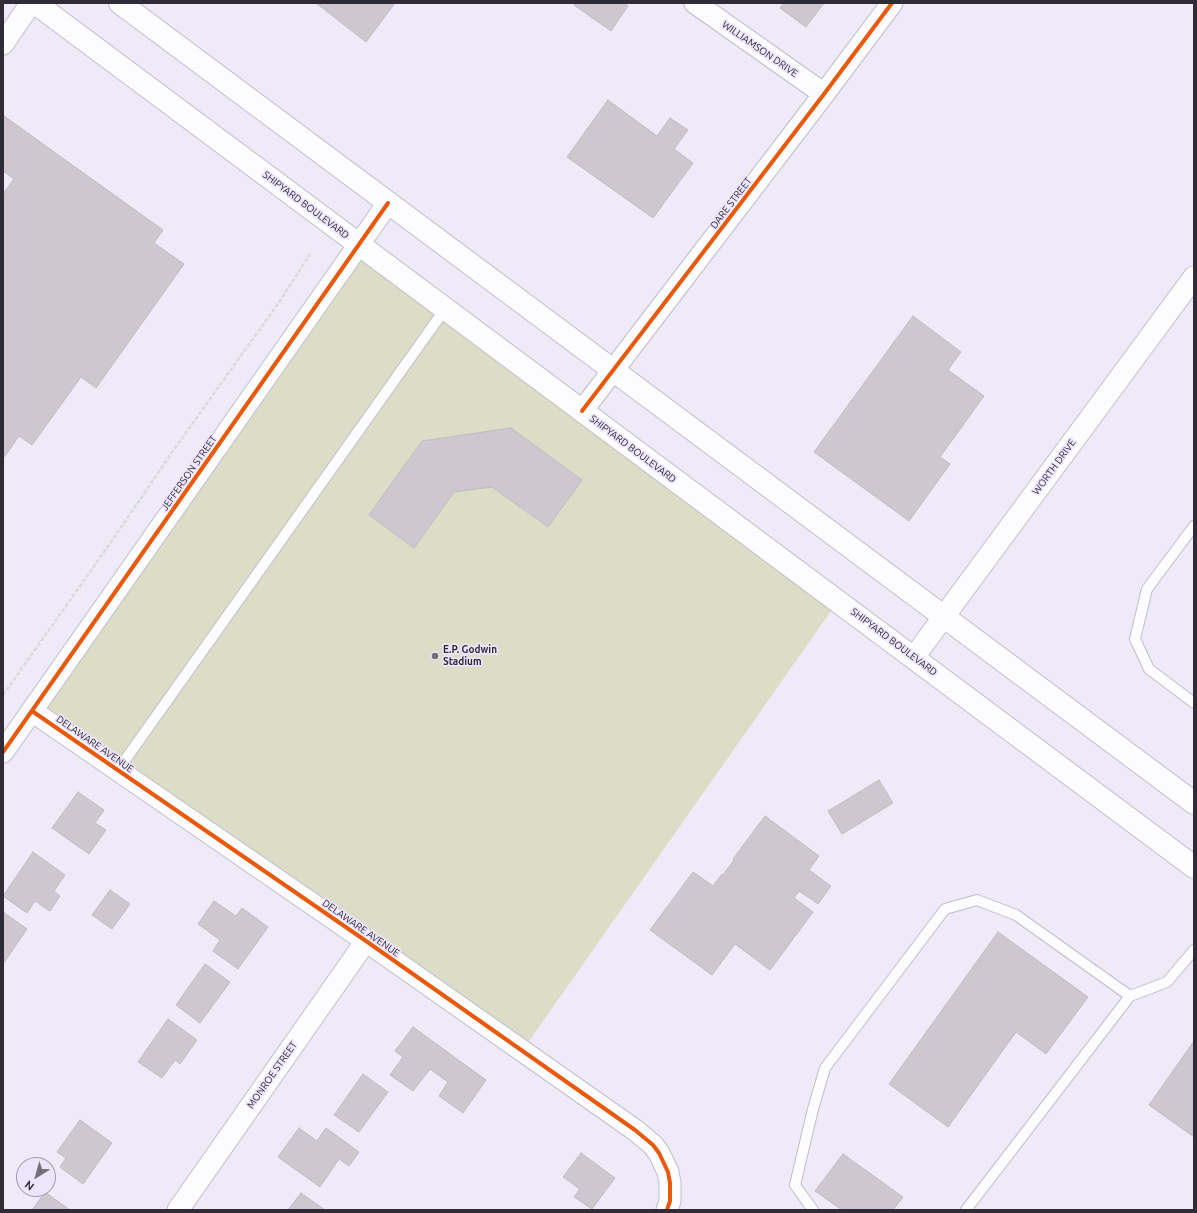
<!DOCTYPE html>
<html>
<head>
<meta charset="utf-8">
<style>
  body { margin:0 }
  #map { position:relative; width:1197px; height:1213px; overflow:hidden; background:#eeeaf7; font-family:Ubuntu,sans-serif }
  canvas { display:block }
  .frame { position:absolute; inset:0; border:4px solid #2f2c37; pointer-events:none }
  .north { position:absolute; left:16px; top:1157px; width:40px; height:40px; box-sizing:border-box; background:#ece5fc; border:1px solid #a09bad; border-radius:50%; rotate:217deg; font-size:11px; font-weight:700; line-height:16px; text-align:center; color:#2f2c37 }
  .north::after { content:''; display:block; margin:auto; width:14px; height:18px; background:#726e7a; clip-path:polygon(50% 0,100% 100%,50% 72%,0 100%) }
</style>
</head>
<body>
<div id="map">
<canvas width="1197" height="1213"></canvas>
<div class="frame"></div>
<div class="north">N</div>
</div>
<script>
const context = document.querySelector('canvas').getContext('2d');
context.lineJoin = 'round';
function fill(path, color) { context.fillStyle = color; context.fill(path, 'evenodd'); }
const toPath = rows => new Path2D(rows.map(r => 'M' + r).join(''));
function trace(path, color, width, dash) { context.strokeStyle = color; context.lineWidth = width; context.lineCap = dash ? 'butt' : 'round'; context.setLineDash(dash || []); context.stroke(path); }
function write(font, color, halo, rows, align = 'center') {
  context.font = font + ' Ubuntu,sans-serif'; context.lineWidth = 3.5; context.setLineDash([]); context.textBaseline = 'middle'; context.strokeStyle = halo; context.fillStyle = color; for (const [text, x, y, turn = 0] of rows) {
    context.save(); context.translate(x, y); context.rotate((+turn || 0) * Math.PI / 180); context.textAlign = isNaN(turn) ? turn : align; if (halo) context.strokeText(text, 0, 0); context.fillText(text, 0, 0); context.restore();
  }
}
const green = toPath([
  [359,244,838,601,522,1051,32,711]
]);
const building = toPath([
  [316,3,395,3,366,42,316,3],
  [575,3,624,3,628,6,611,31,574,5,575,3],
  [784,3,824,3,806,27,780,8,784,3],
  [608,100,657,136,670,118,688,130,674,149,693,163,653,218,567,157,608,100],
  [4,116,163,230,154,243,184,264,96,388,81,377,32,445,19,436,3,459,3,194,14,179,3,171,3,118,4,116],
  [913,316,961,352,948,370,984,396,940,457,950,464,909,521,814,452,913,316],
  [511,428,582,480,548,527,492,487,454,492,414,548,369,515,422,441,511,428],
  [879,780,893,803,842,834,828,811,879,780],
  [78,792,104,810,95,823,106,830,89,854,52,828,78,792],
  [765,816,819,856,809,870,831,886,818,904,799,891,794,898,813,912,770,970,735,944,712,975,650,930,693,872,713,886,722,874,723,875,734,860,733,859,765,816],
  [33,852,65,875,54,891,60,896,50,911,35,901,27,913,3,896,33,852],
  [110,890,130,904,112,929,92,915,110,890],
  [214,901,236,916,242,908,268,927,238,969,213,951,220,940,198,924,214,901],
  [3,912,27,929,3,964,3,912],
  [998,932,1088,997,1046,1054,1016,1032,948,1127,889,1084,998,932],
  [205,964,230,982,200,1023,176,1005,205,964],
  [168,1019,197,1040,180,1064,175,1060,162,1078,138,1062,168,1019],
  [413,1027,486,1080,463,1113,439,1096,448,1082,430,1069,413,1091,390,1075,403,1057,395,1051,413,1027],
  [1194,1041,1194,1137,1149,1105,1194,1041],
  [363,1074,388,1092,359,1132,334,1115,363,1074],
  [80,1120,112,1143,83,1184,60,1167,66,1158,57,1152,80,1120],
  [299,1128,317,1141,326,1128,359,1152,349,1166,339,1159,320,1187,278,1157,299,1128],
  [581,1153,615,1178,592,1209,574,1197,580,1189,563,1177,581,1153],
  [843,1154,903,1197,893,1210,842,1210,815,1191,843,1154],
  [45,1192,70,1210,32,1210,45,1192],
  [301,1193,325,1210,288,1210,301,1193]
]);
const path = toPath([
  [3,695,109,545,175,448,280,301,310,254]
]);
const service = toPath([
  [1194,526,1147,589,1135,639,1149,669,1194,703],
  [118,770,445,309],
  [813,1210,795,1185,813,1109,825,1068,945,909,977,900,1016,915,1130,996],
  [966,1210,1130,996,1167,982,1194,950]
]);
const minor = toPath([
  [695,3,824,94],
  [3,44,31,3],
  [582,411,824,94,892,3],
  [914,657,1194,277],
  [32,711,366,941,635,1130,653,1145,659,1153,668,1172,670,1183,670,1201,667,1210],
  [3,752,388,203],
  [178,1210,366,941]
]);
const secondary = toPath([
  [35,3,1194,867],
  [120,3,1194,803]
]);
const cycleway = toPath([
  [582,411,824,94,892,3],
  [32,711,366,941,635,1130,653,1145,659,1153,668,1172,670,1183,670,1201,667,1210],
  [3,752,388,203]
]);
const markers = [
  [435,656,4,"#726e7a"]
];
const streetNames = [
  ["WILLIAMSON DRIVE",760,49,35],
  ["DARE STREET",731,203,-53],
  ["SHIPYARD BOULEVARD",306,205,37],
  ["SHIPYARD BOULEVARD",633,449,37],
  ["WORTH DRIVE",1054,467,-54],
  ["JEFFERSON STREET",189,473,-55],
  ["SHIPYARD BOULEVARD",894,642,37],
  ["DELAWARE AVENUE",95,744,35],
  ["DELAWARE AVENUE",361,928,35],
  ["MONROE STREET",272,1075,-55]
];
const poiNames = [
  ["E.P. Godwin",443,650],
  ["Stadium",443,662]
];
fill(green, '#dbddc7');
fill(building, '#cfc7d0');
trace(building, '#c1bac3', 1);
trace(service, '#c1bdc9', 12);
trace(minor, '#c1bdc9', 23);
trace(secondary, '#c1bdc9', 24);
trace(path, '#dad9de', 2.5, [4, 2]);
trace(service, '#fcfcfe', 10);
trace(minor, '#fcfcfe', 21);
trace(secondary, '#fcfcfe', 22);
trace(cycleway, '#e8590c', 4);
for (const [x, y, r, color] of markers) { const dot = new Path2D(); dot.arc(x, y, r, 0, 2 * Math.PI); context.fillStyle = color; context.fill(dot); trace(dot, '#ece5fc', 1.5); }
write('10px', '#2f2c37', '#ece5fc', streetNames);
write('bold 10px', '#2f2c37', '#ece5fc', poiNames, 'left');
</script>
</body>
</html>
